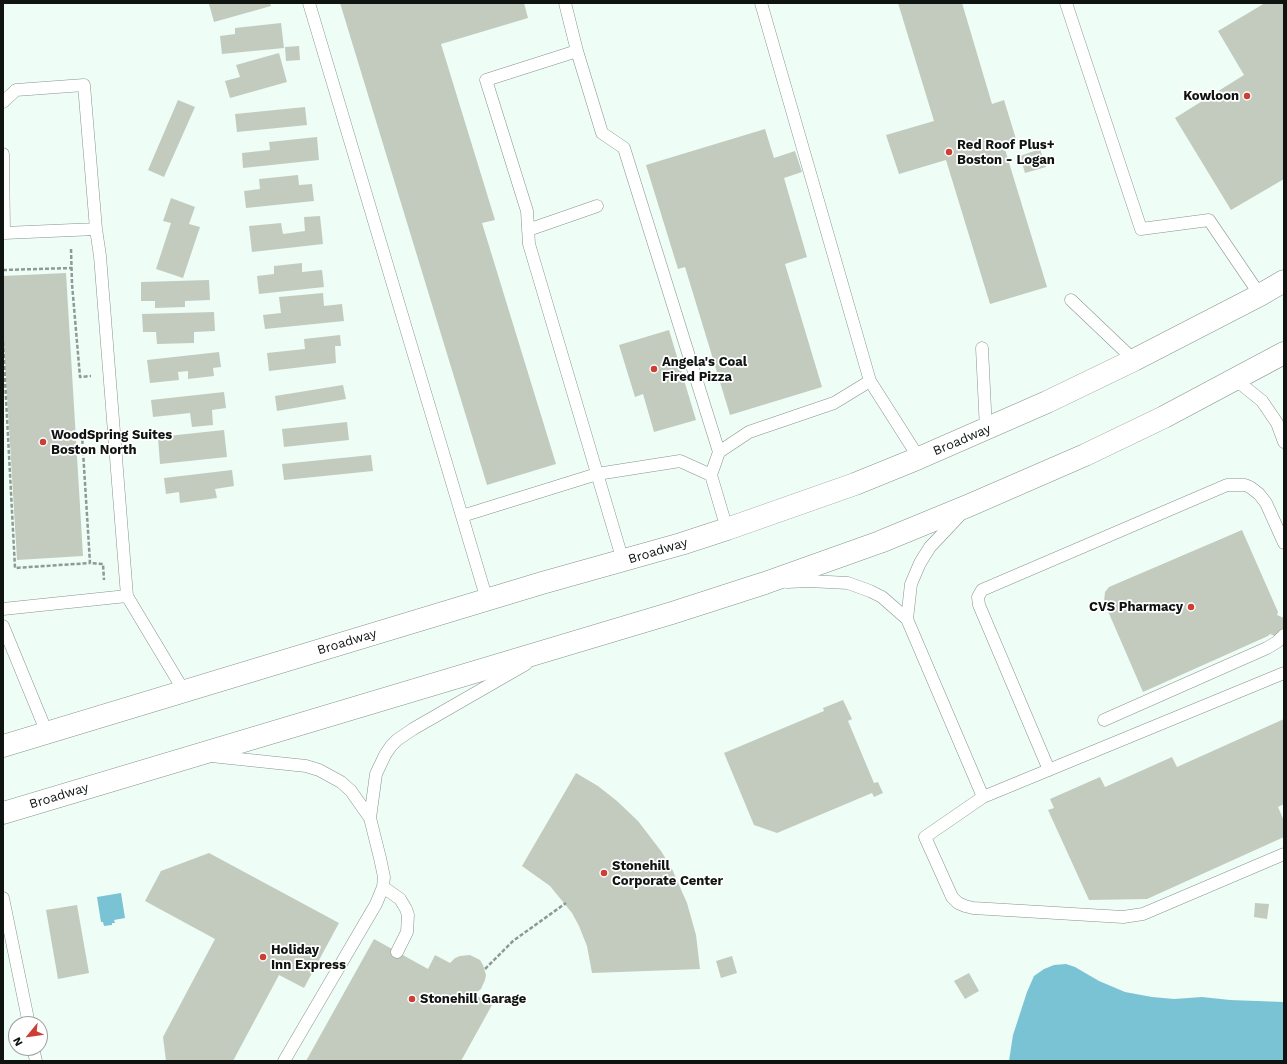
<!DOCTYPE html>
<html>
<head>
<meta charset="utf-8">
<style>
  body { margin:0 }
  #map { position:relative; width:1287px; height:1064px; overflow:hidden; background:#eefdf5; font-family:"Work Sans",sans-serif }
  canvas { display:block }
  .frame { position:absolute; inset:0; border:4px solid #0f1411; pointer-events:none }
  .north { position:absolute; left:8px; top:1016px; width:40px; height:40px; box-sizing:border-box; background:#fff; border:1px solid #9fa1a0; border-radius:50%; rotate:241deg; font-size:11px; font-weight:700; line-height:16px; text-align:center; color:#0f1411 }
  .north::after { content:''; display:block; margin:auto; width:14px; height:18px; background:#cd3f34; clip-path:polygon(50% 0,100% 100%,50% 72%,0 100%) }
</style>
</head>
<body>
<div id="map">
<canvas width="1287" height="1064"></canvas>
<div class="frame"></div>
<div class="north">N</div>
</div>
<script>
const context = document.querySelector('canvas').getContext('2d');
context.lineJoin = 'round';
function fill(path, color) { context.fillStyle = color; context.fill(path, 'evenodd'); }
const toPath = rows => new Path2D(rows.map(r => 'M' + r).join(''));
function trace(path, color, width, dash) { context.strokeStyle = color; context.lineWidth = width; context.lineCap = dash ? 'butt' : 'round'; context.setLineDash(dash || []); context.stroke(path); }
function write(font, color, halo, rows, align = 'center') {
  context.font = font + ' "Work Sans",sans-serif'; context.lineWidth = 3.5; context.setLineDash([]); context.textBaseline = 'middle'; context.strokeStyle = halo; context.fillStyle = color; for (const [text, x, y, turn = 0] of rows) {
    context.save(); context.translate(x, y); context.rotate((+turn || 0) * Math.PI / 180); context.textAlign = isNaN(turn) ? turn : align; if (halo) context.strokeText(text, 0, 0); context.fillText(text, 0, 0); context.restore();
  }
}
const water = toPath([
  [121,893,125,918,114,920,115,923,112,923,112,925,104,926,103,922,101,922,97,897],
  [1066,964,1075,967,1099,981,1125,992,1152,997,1174,999,1202,997,1230,1000,1284,1002,1284,1061,1009,1061,1013,1035,1027,992,1034,976,1044,969,1054,965]
]);
const building = toPath([
  [213,3,270,3,271,6,214,22,209,4],
  [340,3,524,3,528,18,441,44,495,220,482,223,556,464,487,485],
  [898,3,962,3,992,104,1004,100,1016,139,1003,143,1047,287,990,304,946,160,899,174,886,135,934,121],
  [1265,3,1284,3,1284,179,1231,210,1175,118,1244,75,1218,31],
  [281,23,284,48,222,54,220,36,235,34,235,28],
  [299,46,300,60,286,61,285,47],
  [279,53,287,82,230,98,225,81,240,77,236,65],
  [178,100,195,107,164,177,148,170],
  [305,107,307,125,237,132,235,114],
  [765,129,774,158,795,151,802,172,784,178,807,257,785,264,822,387,730,415,685,267,678,269,646,165],
  [317,137,319,160,243,168,242,153,270,150,269,142],
  [1040,149,1046,167,1025,173,1020,156],
  [298,175,299,185,312,184,314,201,246,208,244,191,260,189,259,179],
  [171,198,195,207,189,224,200,227,183,278,156,269,171,223,163,221],
  [320,216,323,244,252,252,249,226,281,223,283,234,305,231,304,217],
  [302,263,302,272,322,270,324,287,259,294,257,276,274,274,274,266],
  [66,273,83,556,17,560,3,328,3,276],
  [209,280,210,300,185,301,185,307,155,308,155,301,141,301,141,282],
  [323,293,324,306,342,304,344,321,265,329,263,315,281,313,279,297],
  [214,312,215,331,194,332,194,343,157,344,156,332,143,332,142,314],
  [669,330,696,420,654,432,643,394,635,397,619,345],
  [340,335,341,346,335,346,336,363,269,371,267,353,305,349,304,339],
  [219,352,221,367,213,368,214,376,188,379,188,371,178,372,179,380,150,383,147,360],
  [343,385,346,399,277,411,275,396],
  [224,392,226,408,212,410,213,425,192,427,190,413,153,417,151,400],
  [347,422,349,440,284,447,282,429],
  [224,430,227,457,160,464,158,437],
  [371,455,373,471,284,480,282,464],
  [232,470,234,486,215,489,217,498,180,503,179,492,166,494,164,478],
  [1242,530,1278,612,1277,615,1284,618,1284,640,1270,634,1268,636,1143,692,1104,602,1105,592,1109,587],
  [843,700,852,719,848,721,874,783,878,782,883,793,874,797,872,793,777,833,754,825,724,753,824,711,823,708],
  [1284,719,1284,804,1278,807,1284,821,1284,837,1147,899,1089,900,1048,810,1054,808,1050,799,1100,777,1105,787,1172,757,1177,767],
  [576,773,598,786,617,801,638,821,661,851,672,869,687,903,696,935,700,969,592,973,587,946,579,926,572,913,550,886,522,866],
  [209,853,339,923,304,988,279,975,233,1061,166,1061,163,1037,215,939,145,901,161,871],
  [1255,903,1269,904,1267,919,1254,917],
  [77,905,89,973,58,979,46,910],
  [374,939,428,969,435,955,450,963,455,958,460,956,470,955,480,960,483,965,486,975,485,980,481,989,474,994,492,1005,461,1061,306,1061],
  [732,956,737,973,721,978,716,961],
  [969,973,979,991,965,999,954,981]
]);
const path = toPath([
  [71,249,72,284,80,377,91,376],
  [3,270,72,268],
  [3,342,15,568,90,563],
  [95,434,82,435,90,563,103,564,104,580],
  [485,969,513,941,566,903]
]);
const service = toPath([
  [309,3,487,600],
  [565,3,577,51,486,80,527,211,529,244,623,561],
  [761,3,870,381,919,458],
  [1066,3,1141,229,1209,220,1260,295],
  [577,51,602,133,624,148,719,452,711,475,727,529],
  [3,102,16,90,84,85,96,229,100,256,127,596,184,691],
  [3,154,4,233,3,233],
  [528,230,597,206],
  [4,233,96,229],
  [1071,300,1134,360],
  [982,348,986,430],
  [1236,380,1262,401,1277,423,1284,442],
  [719,452,749,432,834,403,870,381],
  [462,516,597,474,680,461,711,475],
  [787,582,809,581,848,583,870,591,882,597,907,619,983,797],
  [3,609,127,596],
  [907,619,911,584,920,563,930,547,963,512],
  [3,626,47,733],
  [1284,673,983,797,925,837,952,897,958,903,965,906,973,908,1123,917,1143,914,1284,854],
  [1104,720,1267,648,1277,642,1284,635],
  [211,756,306,766,319,770,341,782,351,791,370,818,376,774,385,755,391,746,397,740,413,729,526,664],
  [1049,770,979,605,978,597,982,590,1227,485,1245,485,1250,487,1259,494,1266,503,1284,543],
  [383,887,400,899,406,909,408,915,407,932,397,952],
  [3,898,29,1024],
  [33,1048,36,1061],
  [284,1061,376,904,383,887,384,877,380,858,370,818]
]);
const trunk = toPath([
  [3,746,542,583,681,544,727,529,855,484,919,458,1047,402,1134,360,1260,295,1284,281],
  [3,813,672,613,765,583,880,542,970,505,1085,455,1164,417,1284,353]
]);
const markers = [
  [1247,96,4,"#cd3f34"],
  [949,152,4,"#cd3f34"],
  [654,369,4,"#cd3f34"],
  [43,442,4,"#cd3f34"],
  [1191,607,4,"#cd3f34"],
  [604,873,4,"#cd3f34"],
  [263,957,4,"#cd3f34"],
  [412,999,4,"#cd3f34"]
];
const poiNames = [
  ["Kowloon",1239,96,"right"],
  ["Red Roof Plus+",957,145],
  ["Boston - Logan",957,160],
  ["Angela's Coal",662,362],
  ["Fired Pizza",662,377],
  ["WoodSpring Suites",51,435],
  ["Boston North",51,450],
  ["CVS Pharmacy",1183,607,"right"],
  ["Stonehill",612,866],
  ["Corporate Center",612,881],
  ["Holiday",271,950],
  ["Inn Express",271,965],
  ["Stonehill Garage",420,999]
];
const streetNames = [
  ["Broadway",962,440,-23],
  ["Broadway",658,551,-17],
  ["Broadway",347,642,-17],
  ["Broadway",59,796,-17]
];
fill(water, '#7ac3d4');
fill(building, '#c3cbbf');
trace(service, '#87948c', 13);
trace(trunk, '#87948c', 23);
trace(path, '#909a95', 2.5, [4, 2]);
trace(service, '#fff', 12);
trace(trunk, '#fff', 22);
for (const [x, y, r, color] of markers) { const dot = new Path2D(); dot.arc(x, y, r, 0, 2 * Math.PI); context.fillStyle = color; context.fill(dot); trace(dot, '#fff', 1.5); }
write('bold 13px', '#0f1411', '#fff', poiNames, 'left');
write('13px', '#0f1411', '#fff', streetNames);
</script>
</body>
</html>
